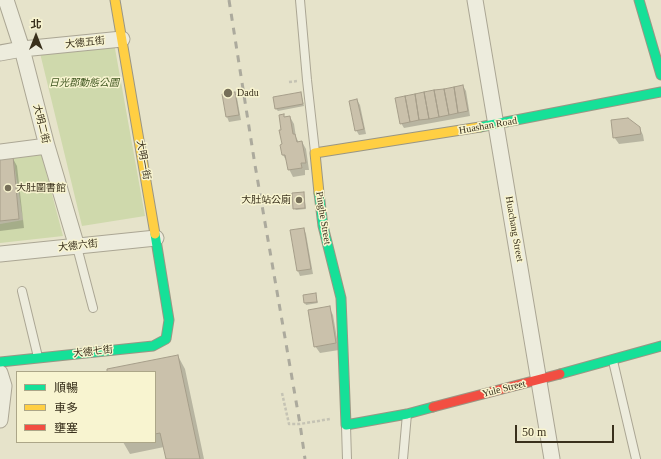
<!DOCTYPE html>
<html>
<head>
<meta charset="utf-8">
<style>
  body { margin:0 }
  #map { position:relative; width:661px; height:459px; overflow:hidden; background:#e6e3ca; font-family:"Times New Roman","Noto Sans TC",serif }
  canvas { display:block }
  .legend { position:absolute; left:16px; top:371px; width:140px; height:72px; box-sizing:border-box; background:#f8f4d0; border:1px solid #aca688; margin:0; padding:5px 7px; list-style:none; font-size:12px; color:#39301c }
  .legend li { display:flex; align-items:center; gap:8px; height:20px }
  .legend b { width:20px; border:1px solid #aca688 }
  .north { position:absolute; left:16px; top:16px; width:40px; height:40px; -webkit-text-stroke:3px #f8f4d0; paint-order:stroke; rotate:0deg; font-size:11px; font-weight:700; line-height:16px; text-align:center; color:#39301c }
  .north::after { content:''; display:block; margin:auto; width:14px; height:18px; background:#39301c; clip-path:polygon(50% 0,100% 100%,50% 72%,0 100%) }
  .scale { position:absolute; left:515px; top:425px; width:99px; height:18px; box-sizing:border-box; border:2px solid #39301c; border-top:0; padding-left:5px; font-size:12px; line-height:14px; white-space:nowrap; color:#39301c; -webkit-text-stroke:3px #f8f4d0; paint-order:stroke }
</style>
</head>
<body>
<div id="map">
<canvas width="661" height="459"></canvas>
<ul class="legend">
<li><b style="height:5px;background:#16e098"></b>順暢</li>
<li><b style="height:5px;background:#ffcf43"></b>車多</li>
<li><b style="height:5px;background:#f24e42"></b>壅塞</li>
</ul>
<div class="north">北</div>
<div class="scale">50 m</div>
</div>
<script>
const context = document.querySelector('canvas').getContext('2d');
context.lineJoin = 'round';
function fill(path, color) { context.fillStyle = color; context.fill(path, 'evenodd'); }
const toPath = rows => new Path2D(rows.map(r => 'M' + r).join(''));
function trace(path, color, width, dash) { context.strokeStyle = color; context.lineWidth = width; context.lineCap = dash ? 'butt' : 'round'; context.setLineDash(dash || []); context.stroke(path); }
function write(font, color, halo, rows, align = 'center') {
  context.font = font + ' "Times New Roman","Noto Sans TC",serif'; context.lineWidth = 3; context.setLineDash([]); context.textBaseline = 'middle'; context.strokeStyle = halo; context.fillStyle = color; for (const [text, x, y, turn = 0] of rows) {
    context.save(); context.translate(x, y); context.rotate((+turn || 0) * Math.PI / 180); context.textAlign = isNaN(turn) ? turn : align; if (halo) context.strokeText(text, 0, 0); context.fillText(text, 0, 0); context.restore();
  }
}
const green = toPath([
  [114,43,145,216,82,226,40,53],
  [40,149,63,236,0,243,0,224,23,220,13,156]
]);
const shadow = toPath([
  [463,86,466,91,470,116,404,128,401,123],
  [234,93,237,98,241,120,229,122,227,117,223,95],
  [301,93,304,106,278,111,276,109],
  [357,100,360,105,366,134,359,135,356,130],
  [283,115,285,118,290,117,294,124,296,137,299,143,302,142,306,149,309,170,305,170,305,175,293,177,289,169,287,162,283,155],
  [639,127,643,135,644,141,619,144,614,137],
  [12,157,17,166,24,228,0,231,0,159],
  [303,193,304,195,306,209,296,210,294,208],
  [304,229,306,234,313,274,300,276,298,271,291,231],
  [315,294,318,303,306,305,305,303],
  [329,307,333,315,339,350,320,353,315,346],
  [178,356,185,369,204,459,167,459,164,447,130,454,123,442,155,442,155,372,108,372]
]);
const building = toPath([
  [463,85,468,111,458,113,454,87,463,85],
  [454,87,458,113,449,115,444,89,454,87],
  [444,89,449,115,439,117,434,90,444,89],
  [434,90,439,117,429,119,424,92,434,90],
  [235,92,239,115,226,117,222,94,235,92],
  [301,92,303,104,275,109,273,97,301,92],
  [424,92,429,119,419,120,415,94,424,92],
  [415,94,419,120,410,122,405,96,415,94],
  [405,96,410,122,400,124,395,98,405,96],
  [357,99,364,129,355,131,349,101,357,99],
  [284,114,284,117,290,116,293,134,295,134,297,142,302,141,306,163,301,163,302,168,288,170,285,155,282,155,280,145,282,144,279,130,281,130,279,115,284,114],
  [628,118,640,127,641,134,613,138,611,120,628,118],
  [13,156,19,219,0,221,0,158,13,156],
  [304,192,305,208,293,209,292,193,304,192],
  [304,228,311,269,297,271,290,230,304,228],
  [316,293,317,302,304,303,303,295,316,293],
  [330,306,336,343,314,347,308,310,330,306],
  [178,355,200,459,166,459,160,433,155,434,155,372,107,372,107,369,178,355]
]);
const path = toPath([
  [289,82,298,81],
  [282,393,289,424,300,424,330,419]
]);
const lane = toPath([
  [300,0,307,80,315,152],
  [77,247,93,308],
  [22,291,38,357],
  [613,361,636,459],
  [346,426,347,459],
  [403,459,407,414]
]);
const street = toPath([
  [6,0,22,49,47,146,77,247],
  [475,0,552,459],
  [0,53,22,49,122,39],
  [0,152,47,146],
  [0,254,156,238],
  [0,373,4,386,0,420]
]);
const fast = toPath([
  [639,0,661,75],
  [480,127,661,92],
  [319,193,323,226,341,298,346,425,407,414,433,407],
  [0,362,153,346,166,339,169,320,155,234],
  [560,374,661,346]
]);
const slow = toPath([
  [115,0,155,234],
  [319,193,315,153,480,127]
]);
const jam = toPath([
  [433,407,560,374]
]);
const rail = toPath([
  [229,0,255,165,300,424,305,459]
]);
const markers = [
  [228,93,5,"#766f59"],
  [8,188,4,"#766f59"],
  [299,200,4,"#766f59"]
];
const streetNames = [
  ["大德五街",85,43,-6],
  ["大明二街",41,124,76],
  ["Huashan Road",488,126,-10],
  ["大明一街",143,160,80],
  ["Pinghe Street",323,218,81],
  ["Huachang Street",514,229,80],
  ["大德六街",78,246,-6],
  ["大德七街",93,352,-6],
  ["Yule Street",504,389,-14]
];
const parkNames = [
  ["日光郡動態公園",84,83]
];
const poiNames = [
  ["Dadu",237,93],
  ["大肚圖書館",16,188],
  ["大肚站公廁",291,200,"right"]
];
fill(green, '#cfd9ac');
fill(shadow, '#0003');
fill(building, '#cac1ab');
trace(building, '#a69e8a', 1);
trace(lane, '#aba694', 10);
trace(street, '#aba694', 17);
trace(fast, '#9a9684', 11);
trace(slow, '#9a9684', 11);
trace(jam, '#9a9684', 11);
trace(path, '#c5c3b4', 2.5, [3, 2]);
trace(lane, '#edecdd', 8);
trace(street, '#edecdd', 15);
trace(fast, '#16e098', 9);
trace(slow, '#ffcf43', 9);
trace(jam, '#f24e42', 9);
trace(rail, '#acaa9d', 3, [7, 7]);
for (const [x, y, r, color] of markers) { const dot = new Path2D(); dot.arc(x, y, r, 0, 2 * Math.PI); context.fillStyle = color; context.fill(dot); trace(dot, '#f8f4d0', 1.5); }
write('10px', '#39301c', '#f8f4d0', streetNames);
write('italic 10px', '#405721', '#f8f4d0', parkNames);
write('10px', '#39301c', '#f8f4d0', poiNames, 'left');
</script>
</body>
</html>
